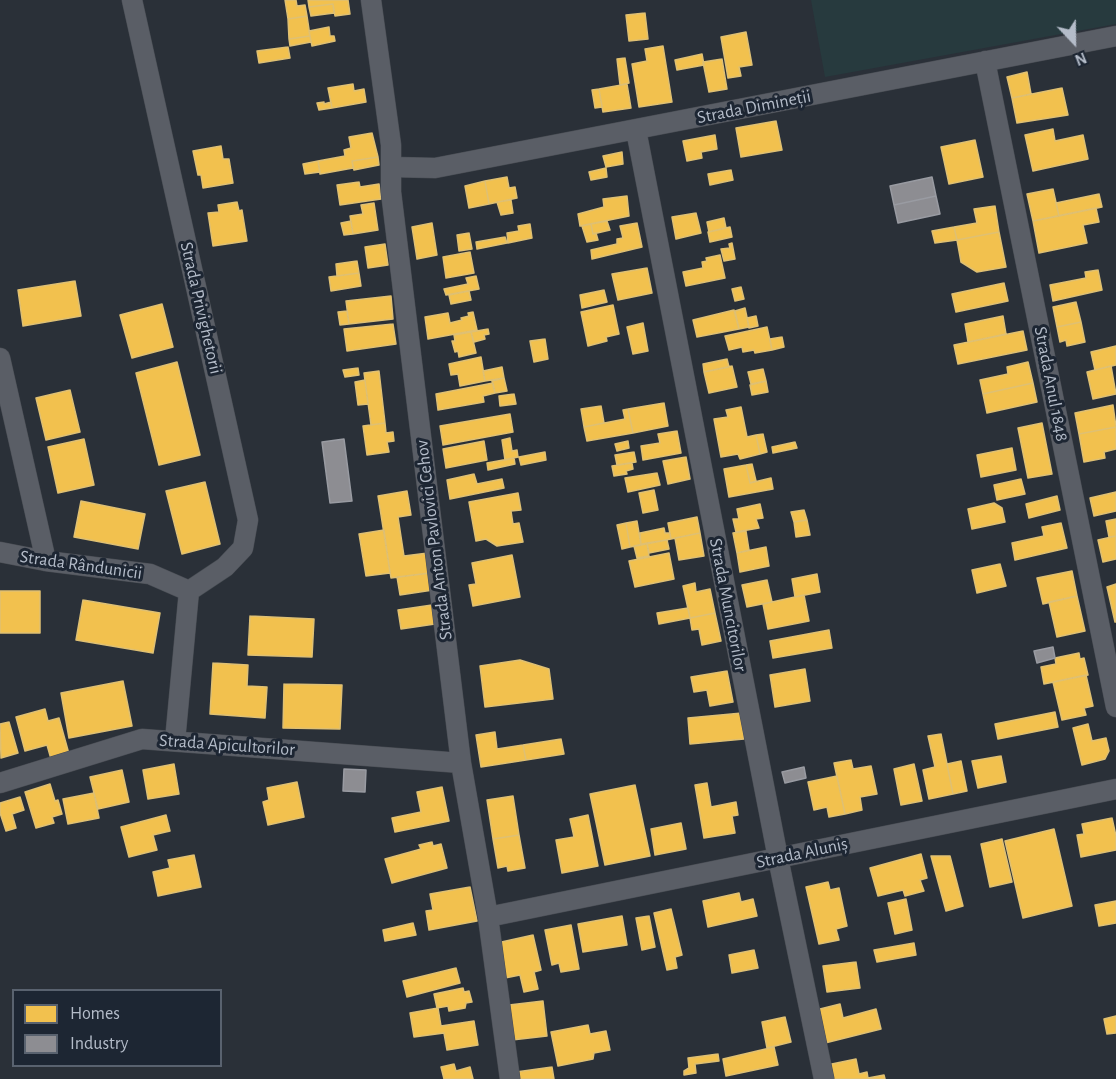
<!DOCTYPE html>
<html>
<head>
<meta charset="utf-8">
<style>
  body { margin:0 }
  #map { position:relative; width:1116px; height:1079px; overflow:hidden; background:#2a3038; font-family:"Alegreya Sans",sans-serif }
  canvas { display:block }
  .legend { position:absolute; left:12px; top:989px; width:210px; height:78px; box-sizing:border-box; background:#1d2633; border:2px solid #59626f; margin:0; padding:8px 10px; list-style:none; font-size:18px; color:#b4bcc9 }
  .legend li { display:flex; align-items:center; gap:12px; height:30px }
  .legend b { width:30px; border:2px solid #59626f }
  .north { position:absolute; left:1044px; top:12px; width:60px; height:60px; -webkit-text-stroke:4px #1d2633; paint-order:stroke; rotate:158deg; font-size:16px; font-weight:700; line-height:24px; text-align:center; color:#b4bcc9 }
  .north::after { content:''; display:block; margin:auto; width:21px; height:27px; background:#b4bcc9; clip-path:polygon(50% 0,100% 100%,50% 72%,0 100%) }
</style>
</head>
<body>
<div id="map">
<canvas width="1116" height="1079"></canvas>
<ul class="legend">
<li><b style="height:16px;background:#f2c14e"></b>Homes</li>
<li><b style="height:16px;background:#8d8d92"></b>Industry</li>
</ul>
<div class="north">N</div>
</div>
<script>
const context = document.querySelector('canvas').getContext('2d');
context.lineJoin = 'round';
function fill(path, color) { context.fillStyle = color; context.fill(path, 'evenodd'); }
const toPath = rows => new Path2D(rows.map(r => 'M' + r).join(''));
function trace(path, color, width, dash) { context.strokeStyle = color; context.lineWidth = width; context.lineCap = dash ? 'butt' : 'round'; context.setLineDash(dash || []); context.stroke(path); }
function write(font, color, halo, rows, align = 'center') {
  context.font = font + ' "Alegreya Sans",sans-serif'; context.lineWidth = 6; context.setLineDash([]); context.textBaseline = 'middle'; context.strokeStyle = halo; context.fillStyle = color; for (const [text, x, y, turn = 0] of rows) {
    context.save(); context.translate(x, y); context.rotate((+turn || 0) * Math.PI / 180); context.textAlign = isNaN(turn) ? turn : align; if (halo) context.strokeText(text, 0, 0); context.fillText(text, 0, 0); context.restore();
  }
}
const green = toPath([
  [811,0,1116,0,1116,24,825,77]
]);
const homes = toPath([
  [285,0,296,0,297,6,305,5,307,16,288,19,285,0],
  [308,0,348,0,350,14,335,16,333,4,309,7,308,0],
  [333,4,334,13,311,16,309,7,333,4],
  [645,13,648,39,629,41,626,15,645,13],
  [307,16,310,36,289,39,288,19,307,16],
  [329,27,330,36,334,36,335,41,312,46,309,31,329,27],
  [746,32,752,65,739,67,741,76,728,78,721,37,746,32],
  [310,36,311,42,290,46,289,39,310,36],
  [663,46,672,102,639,107,632,64,647,61,645,49,663,46],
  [288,47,290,58,259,63,257,51,288,47],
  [702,54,704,65,677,70,675,60,702,54],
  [625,58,629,83,620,85,617,59,625,58],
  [722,59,727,89,709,92,703,62,722,59],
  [1027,72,1031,94,1012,98,1007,77,1027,72],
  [353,84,354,91,364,89,366,102,332,108,328,88,353,84],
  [627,84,631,108,603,112,599,89,627,84],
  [1062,88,1068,115,1017,123,1012,98,1062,88],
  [599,89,602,107,595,108,592,90,599,89],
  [324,102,324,104,331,102,332,108,319,110,317,103,324,102],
  [776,121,782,150,741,157,736,128,776,121],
  [1053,129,1055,141,1083,135,1088,159,1033,171,1025,135,1053,129],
  [372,133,378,157,352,161,353,168,320,174,318,161,345,156,344,150,351,148,349,137,372,133],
  [715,135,717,149,701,152,702,158,687,161,683,141,715,135],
  [975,140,983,177,949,184,941,147,975,140],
  [221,146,223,159,229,159,233,183,203,188,201,175,198,175,193,151,221,146],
  [622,152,623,164,606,167,603,156,622,152],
  [378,157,379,165,354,170,352,161,378,157],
  [318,161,320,172,305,174,303,164,318,161],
  [606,168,607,177,591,180,589,172,606,168],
  [731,170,733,180,710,185,708,174,731,170],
  [507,177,509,188,515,187,517,198,489,204,485,181,507,177],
  [485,181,489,204,469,208,465,186,485,181],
  [359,182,360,187,379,184,381,199,340,205,337,185,359,182],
  [1053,189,1059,216,1033,221,1027,194,1053,189],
  [1099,194,1102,207,1059,216,1056,203,1099,194],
  [627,196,629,216,580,226,578,214,604,207,603,199,627,196],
  [511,200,513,213,501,215,497,202,511,200],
  [237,202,239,211,242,210,247,241,213,246,208,213,219,212,218,205,237,202],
  [374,203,378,230,353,234,350,216,363,214,361,205,374,203],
  [995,206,999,232,957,240,954,227,977,223,974,209,995,206],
  [1096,208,1099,222,1083,225,1087,243,1039,253,1033,221,1096,208],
  [696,213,701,233,676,239,672,217,696,213],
  [724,218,726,228,709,232,707,222,724,218],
  [351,221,353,234,344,235,341,223,351,221],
  [607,221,610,230,593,234,591,224,607,221],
  [432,223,437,255,417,259,412,227,432,223],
  [637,223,642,247,592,259,591,250,617,244,617,239,623,238,620,226,637,223],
  [530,224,532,238,508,243,507,233,519,231,518,226,530,224],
  [591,224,593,234,596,233,598,240,587,242,582,226,591,224],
  [730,227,732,237,710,242,708,232,730,227],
  [954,227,957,240,935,243,932,231,954,227],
  [999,232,1006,267,977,272,961,262,957,240,999,232],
  [469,233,472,249,459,251,457,235,469,233],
  [505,237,507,243,477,249,476,242,505,237],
  [732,243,735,259,724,261,721,249,730,248,729,244,732,243],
  [385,244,388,265,368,268,365,247,385,244],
  [470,252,474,273,446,278,443,257,470,252],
  [720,255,725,278,686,286,683,272,703,268,702,262,707,261,706,258,720,255],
  [357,261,359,273,337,276,336,264,357,261],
  [647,268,652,293,618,300,612,274,647,268],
  [1098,270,1102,290,1053,301,1050,285,1086,278,1085,272,1098,270],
  [359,273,361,286,331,291,329,277,359,273],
  [476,276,479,289,446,295,444,289,468,284,466,278,476,276],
  [75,281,81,316,23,326,18,290,75,281],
  [1004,283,1008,301,956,312,952,294,1004,283],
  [741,287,744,299,735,301,732,289,741,287],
  [604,290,607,302,582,308,580,295,604,290],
  [469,291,471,300,451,304,449,295,469,291],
  [391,296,393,319,349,324,346,301,391,296],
  [1076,302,1081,322,1057,327,1053,307,1076,302],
  [162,304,173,347,132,358,120,315,162,304],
  [613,305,619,334,606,337,607,341,588,346,581,312,613,305],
  [745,308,749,327,739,329,735,311,745,308],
  [734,310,739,329,697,337,693,320,734,310],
  [347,311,349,324,340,325,338,312,347,311],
  [473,312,477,330,428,339,425,317,448,313,450,323,462,320,461,318,469,316,468,313,473,312],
  [756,316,758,326,749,328,747,318,756,316],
  [1003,316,1006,334,968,342,965,324,1003,316],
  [1081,322,1085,342,1067,346,1066,340,1060,342,1057,327,1081,322],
  [643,323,648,351,633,354,627,327,643,323],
  [393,324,396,344,347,351,344,329,393,324],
  [767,327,772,350,755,353,754,350,743,352,742,347,729,350,725,336,767,327],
  [488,329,489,334,484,335,485,339,474,342,471,332,488,329],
  [1023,331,1027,350,958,364,954,345,1023,331],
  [471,332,476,353,459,357,458,351,455,352,452,341,455,341,454,335,471,332],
  [782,337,784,347,772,350,770,339,782,337],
  [545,339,548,359,534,362,530,341,545,339],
  [1116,346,1116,365,1095,370,1091,352,1116,346],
  [481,357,485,381,460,386,458,374,451,375,449,364,481,357],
  [727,359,729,367,704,372,703,364,727,359],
  [177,362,200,455,159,465,136,373,177,362],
  [1028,362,1033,383,983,394,980,380,1008,374,1007,367,1028,362],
  [732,366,737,387,709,393,704,372,732,366],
  [1111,366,1116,394,1093,399,1087,372,1111,366],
  [502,367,504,378,485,381,483,371,502,367],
  [358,368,359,375,345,377,343,370,358,368],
  [763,369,766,381,751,384,748,372,763,369],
  [379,371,385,423,371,425,364,373,379,371],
  [504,378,507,391,495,393,492,381,504,378],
  [365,380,368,404,358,405,355,382,365,380],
  [766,381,768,392,752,395,750,385,766,381],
  [493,383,495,393,483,396,484,402,438,410,436,394,493,383],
  [1033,383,1037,402,987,413,983,394,1033,383],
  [70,390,80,432,46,440,36,398,70,390],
  [514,394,516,404,500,406,499,396,514,394],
  [664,403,668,426,633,433,628,409,664,403],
  [1113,405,1116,427,1079,434,1075,413,1113,405],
  [601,406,604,423,584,427,581,409,601,406],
  [741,407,747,437,756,435,760,454,740,459,738,454,721,457,714,419,728,417,726,410,741,407],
  [628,409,633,433,587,441,584,427,625,419,623,410,628,409],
  [510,414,513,432,443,445,440,426,510,414],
  [385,423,386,433,393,432,394,441,387,442,389,452,367,455,363,426,385,423],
  [1042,423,1052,474,1028,478,1018,428,1042,423],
  [1116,427,1116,449,1104,452,1105,458,1084,462,1079,434,1116,427],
  [677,431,681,453,643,460,641,446,660,443,658,434,677,431],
  [763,434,767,452,760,454,756,435,763,434],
  [510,438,512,451,517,450,518,457,505,460,502,440,510,438],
  [84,439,94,485,58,493,48,447,84,439],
  [484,441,487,460,446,468,443,449,484,441],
  [628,441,629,448,617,451,615,444,628,441],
  [795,442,797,448,773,453,772,447,795,442],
  [1012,448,1016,470,981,477,977,455,1012,448],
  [545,452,546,460,521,465,519,457,545,452],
  [634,452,636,462,617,465,615,455,634,452],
  [686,457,690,479,668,484,663,461,686,457],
  [514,458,515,464,488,470,487,463,514,458],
  [632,463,633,469,626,471,627,474,614,476,612,466,632,463],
  [752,464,756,481,750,483,746,465,752,464],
  [746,465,750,483,771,478,773,489,729,497,724,469,746,465],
  [657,473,660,485,628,492,625,478,657,473],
  [474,474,477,484,502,479,504,488,450,499,447,480,474,474],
  [1021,479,1025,494,997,500,994,485,1021,479],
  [205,482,220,544,182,554,166,491,205,482],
  [654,490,658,510,643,513,639,493,654,490],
  [407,491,411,515,398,517,404,556,428,553,430,573,391,578,378,496,407,491],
  [1116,492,1116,511,1094,516,1090,498,1116,492],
  [518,493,521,510,511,511,513,524,519,523,523,542,497,546,486,539,476,541,469,502,518,493],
  [1057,496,1060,510,1029,518,1026,504,1057,496],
  [81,501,145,514,138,549,74,537,81,501],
  [994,503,1002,508,1005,522,972,529,968,509,994,503],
  [760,504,763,518,756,519,759,528,736,532,733,519,739,519,737,509,760,504],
  [804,510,807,520,794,522,791,512,804,510],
  [697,517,700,533,671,539,668,523,697,517],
  [1116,519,1116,536,1109,537,1106,521,1116,519],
  [807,520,810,535,796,537,794,522,807,520],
  [637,521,641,545,630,547,626,523,637,521],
  [626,523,630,547,622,549,617,525,626,523],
  [1061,523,1067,548,1015,560,1012,543,1044,536,1042,527,1061,523],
  [664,528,665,533,670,533,671,539,641,545,640,533,664,528],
  [384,530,390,573,366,576,359,534,384,530],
  [746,531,749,550,737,553,733,533,746,531],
  [700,533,704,556,679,560,675,538,700,533],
  [1116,536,1116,559,1103,562,1098,540,1116,536],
  [667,540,669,549,649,553,647,543,667,540],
  [647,543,649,556,637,558,634,546,647,543],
  [766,547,769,566,740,572,737,553,766,547],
  [669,553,674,579,635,587,629,561,669,553],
  [512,555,520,597,473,606,469,585,476,584,472,563,512,555],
  [1000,564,1006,586,977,593,972,570,1000,564],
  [1072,571,1077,596,1043,604,1037,578,1072,571],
  [430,573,433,590,400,595,397,577,430,573],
  [817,574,820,592,795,597,792,579,817,574],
  [767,580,772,602,747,607,742,585,767,580],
  [695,583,696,592,710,589,715,613,690,618,683,586,695,583],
  [1116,584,1116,622,1115,622,1107,587,1116,584],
  [0,591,40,591,40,633,0,633,0,591],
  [804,595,809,621,768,629,763,604,804,595],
  [1077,596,1085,631,1057,637,1049,602,1077,596],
  [83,600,160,613,153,653,76,640,83,600],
  [432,605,435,624,401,629,398,610,432,605],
  [688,608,690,618,659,624,657,613,688,608],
  [715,613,721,641,702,645,699,629,692,630,690,618,715,613],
  [250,616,314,619,312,657,248,655,250,616],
  [829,630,832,648,773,658,770,641,829,630],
  [1079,653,1080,659,1084,658,1088,675,1044,684,1041,667,1056,664,1055,658,1079,653],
  [520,660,549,669,553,699,485,707,480,666,520,660],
  [213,663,248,665,247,686,267,687,265,718,210,714,213,663],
  [805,669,810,701,775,707,770,675,805,669],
  [727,671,733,702,710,706,707,690,694,692,691,677,727,671],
  [1086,675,1093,706,1084,708,1086,715,1062,720,1053,682,1086,675],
  [123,681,132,726,69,738,61,693,123,681],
  [284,684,342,685,340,729,283,728,284,684],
  [45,709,48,721,59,718,69,754,51,759,47,745,25,751,16,717,45,709],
  [1055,712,1058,727,998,739,995,724,1055,712],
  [742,713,744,739,690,744,688,718,742,713],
  [9,722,18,753,1,758,0,724,9,722],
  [1088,724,1092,741,1106,738,1109,751,1105,759,1082,765,1073,728,1088,724],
  [495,732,497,749,523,745,526,760,481,767,476,735,495,732],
  [941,734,953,794,929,799,923,770,935,767,928,736,941,734],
  [561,739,564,754,526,760,523,745,561,739],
  [1001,756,1006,782,978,788,972,761,1001,756],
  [851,760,853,769,871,766,877,794,860,797,862,810,845,814,834,763,851,760],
  [961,761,967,791,953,794,947,764,961,761],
  [174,764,179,794,148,799,143,770,174,764],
  [914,764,922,801,901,805,894,769,914,764],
  [122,770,129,802,98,809,90,777,122,770],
  [837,776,845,814,829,817,827,807,814,810,808,782,837,776],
  [297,782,304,817,268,825,263,802,269,800,267,788,297,782],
  [707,783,711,807,736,802,738,815,732,816,735,833,704,838,695,785,707,783],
  [50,784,55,801,58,800,62,814,52,817,54,823,36,828,25,792,50,784],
  [635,785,650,856,605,865,590,794,635,785],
  [442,787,449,821,395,832,392,818,421,812,417,792,442,787],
  [94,793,99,818,68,824,63,799,94,793],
  [513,796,519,835,493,839,487,800,513,796],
  [20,797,24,810,12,814,16,828,6,831,0,813,0,803,20,797],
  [166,815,170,831,153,835,157,850,129,857,121,827,166,815],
  [588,815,598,866,562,873,556,840,574,837,570,819,588,815],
  [1112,818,1116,836,1116,850,1081,857,1077,835,1084,834,1082,824,1112,818],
  [681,823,686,849,655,855,651,829,681,823],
  [1054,829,1072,906,1023,918,1005,841,1054,829],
  [519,835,525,868,508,871,507,866,498,868,493,839,519,835],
  [1002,839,1012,882,990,887,981,844,1002,839],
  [432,842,433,846,441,844,447,868,392,883,385,859,421,849,419,845,432,842],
  [921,854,927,878,920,880,924,891,905,896,903,890,878,896,870,868,921,854],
  [194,855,201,887,158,896,153,872,170,868,168,860,194,855],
  [931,856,950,856,963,906,946,911,931,856],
  [828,882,830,890,839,888,847,926,836,929,839,940,819,944,806,887,828,882],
  [470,887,477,921,429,930,426,911,433,910,430,894,470,887],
  [739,893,741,902,753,899,757,916,708,927,703,901,739,893],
  [906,899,912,930,895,934,888,903,906,899],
  [1116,901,1116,923,1099,926,1095,905,1116,901],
  [671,909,682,955,675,957,677,968,667,970,654,913,671,909],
  [622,916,627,945,583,952,578,924,622,916],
  [649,916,655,947,642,950,636,918,649,916],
  [413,923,416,935,385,941,383,930,413,923],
  [571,925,579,969,561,972,559,963,552,965,545,930,571,925],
  [533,935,541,970,534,972,538,989,524,992,520,975,505,978,497,943,533,935],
  [914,943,916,955,877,962,874,950,914,943],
  [754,950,758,968,732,973,729,955,754,950],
  [856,962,860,988,827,992,823,966,856,962],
  [456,968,460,983,407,997,403,981,456,968],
  [463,988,464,992,469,991,472,1002,466,1003,465,1008,449,1011,448,1006,437,1008,434,994,463,988],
  [543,1001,547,1036,512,1040,509,1005,543,1001],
  [840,1004,843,1018,876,1009,881,1029,825,1043,816,1010,840,1004],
  [438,1008,441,1026,474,1021,478,1045,447,1050,444,1033,414,1037,410,1013,438,1008],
  [1116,1016,1116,1033,1107,1034,1104,1019,1116,1016],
  [785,1017,791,1042,767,1048,762,1022,785,1017],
  [588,1025,590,1034,606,1031,610,1050,594,1053,593,1059,558,1066,551,1032,588,1025],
  [774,1047,778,1065,726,1076,723,1059,774,1047],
  [718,1054,719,1061,695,1064,696,1073,684,1075,684,1071,689,1068,688,1058,718,1054],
  [856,1059,859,1074,867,1072,868,1078,884,1075,885,1079,830,1079,827,1065,856,1059],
  [454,1064,456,1071,470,1067,473,1079,444,1079,441,1067,454,1064],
  [552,1067,554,1079,517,1079,516,1072,552,1067]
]);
const industry = toPath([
  [932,177,936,196,894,205,890,186,932,177],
  [936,196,940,214,898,223,894,205,936,196],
  [344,439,352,501,330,503,322,442,344,439],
  [1053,647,1055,658,1037,663,1034,651,1053,647],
  [804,767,806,778,785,783,782,772,804,767],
  [344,769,366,770,365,792,343,791,344,769]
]);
const street = toPath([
  [132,0,248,520,243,548,225,567,189,591],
  [371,0,391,145,391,192,461,763,488,917,510,1079],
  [985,61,1116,707],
  [636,130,778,858,824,1079],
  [392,167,435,168,1116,36],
  [0,358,46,561],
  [0,552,46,561,150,574,189,591,175,741],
  [0,783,142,739,461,763],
  [488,917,1116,789]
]);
const streetNames = [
  ["Strada Dimineții",754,107,-11],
  ["Strada Privighetorii",201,308,77],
  ["Strada Anul 1848",1051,384,79],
  ["Strada Anton Pavlovici Cehov",434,540,-97],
  ["Strada Rândunicii",81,565,8],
  ["Strada Muncitorilor",728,605,79],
  ["Strada Apicultorilor",227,745,4],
  ["Strada Aluniș",802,853,-12]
];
fill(green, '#273a3e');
fill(homes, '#f2c14e');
trace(homes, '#dfc073', 1.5);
fill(industry, '#8d8d92');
trace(industry, '#999ba2', 1.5);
trace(street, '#484c53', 21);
trace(street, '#5a5e66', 20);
write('18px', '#b4bcc9', '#1d2633', streetNames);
</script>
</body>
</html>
